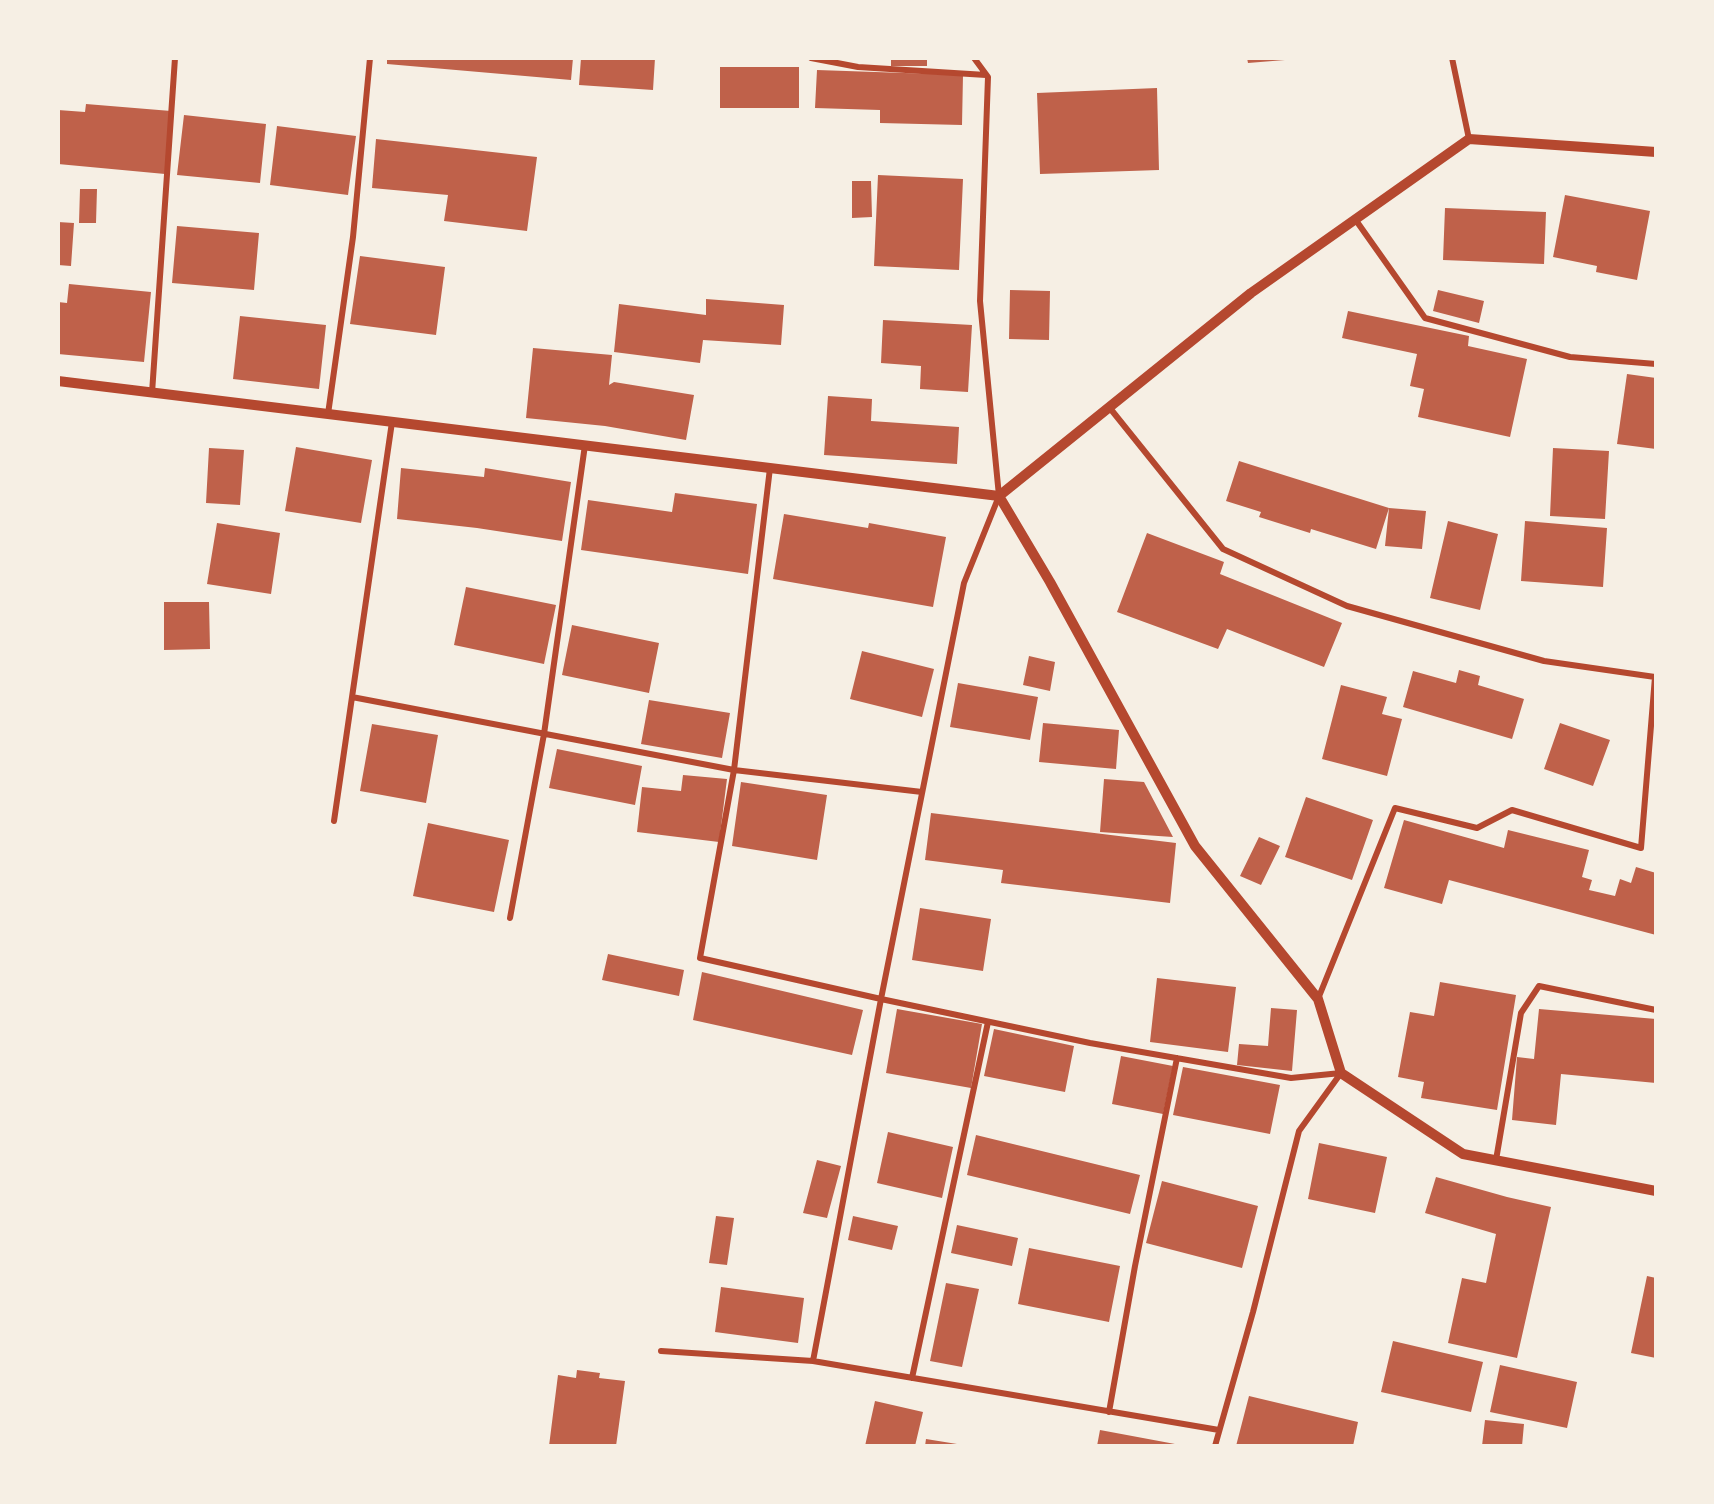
<!DOCTYPE html>
<html>
<head>
<meta charset="utf-8">
<style>
  body { margin:0 }
  #map { position:relative; width:1714px; height:1504px; overflow:hidden; background:#f6efe4; font-family:Ubuntu,sans-serif }
  canvas { display:block }
  .frame { position:absolute; inset:0; border:60px solid #f6efe4; pointer-events:none }
</style>
</head>
<body>
<div id="map">
<canvas width="1714" height="1504"></canvas>
<div class="frame"></div>
</div>
<script>
const context = document.querySelector('canvas').getContext('2d');
context.lineJoin = 'round';
function fill(path, color) { context.fillStyle = color; context.fill(path, 'evenodd'); }
const toPath = rows => new Path2D(rows.map(r => 'M' + r).join(''));
function trace(path, color, width, dash) { context.strokeStyle = color; context.lineWidth = width; context.lineCap = dash ? 'butt' : 'round'; context.setLineDash(dash || []); context.stroke(path); }
const building = toPath([
  [387,58,573,58,571,80,387,64],
  [581,58,655,58,653,90,579,85],
  [891,58,927,58,927,66,891,66],
  [1247,58,1285,58,1285,60,1248,63],
  [720,67,799,67,799,108,720,108],
  [817,70,963,75,962,125,880,123,880,110,815,108],
  [1157,88,1159,170,1040,174,1037,93],
  [86,104,171,111,165,174,58,164,58,110,85,112],
  [184,115,266,124,260,183,177,175],
  [277,126,356,136,348,195,270,185],
  [376,139,537,157,527,231,444,221,448,195,372,188],
  [878,175,963,179,959,270,874,266],
  [852,181,871,181,872,217,852,218],
  [80,189,97,189,96,223,79,223],
  [1565,195,1650,211,1637,280,1596,272,1597,266,1553,257],
  [1445,208,1546,212,1544,264,1443,260],
  [58,222,74,223,71,266,58,265],
  [177,226,259,233,254,290,172,283],
  [360,256,445,267,436,335,350,324],
  [69,284,151,292,144,362,58,354,58,302,67,303],
  [1010,290,1050,291,1049,340,1009,339],
  [1438,290,1484,301,1479,323,1433,311],
  [706,299,784,305,781,345,703,340,700,363,614,352,619,304,706,315],
  [1348,311,1469,336,1468,346,1527,359,1510,437,1418,417,1424,389,1410,386,1417,354,1342,338],
  [240,316,326,325,319,389,233,379],
  [883,320,972,325,968,392,920,389,921,366,881,363],
  [533,348,612,355,609,385,614,382,694,395,686,440,605,426,526,418],
  [1627,374,1656,378,1656,449,1617,444],
  [828,396,872,399,871,421,959,427,957,464,824,455],
  [296,447,372,460,361,523,285,511],
  [209,448,244,450,240,505,206,503],
  [1553,448,1609,451,1605,519,1550,516],
  [1239,461,1389,508,1376,549,1311,529,1310,533,1259,517,1261,512,1226,501],
  [401,468,484,477,485,468,571,482,562,541,477,528,397,519],
  [675,493,757,504,748,574,581,550,588,500,672,512],
  [1389,508,1426,511,1422,549,1385,546],
  [784,514,868,528,869,523,946,537,933,607,773,579],
  [1448,521,1498,534,1480,610,1430,598],
  [1525,521,1607,528,1603,587,1521,581],
  [217,523,280,533,271,594,207,584],
  [1147,533,1224,562,1220,574,1342,623,1324,667,1227,629,1218,649,1117,612],
  [466,587,556,605,544,664,454,645],
  [164,602,209,602,210,649,164,650],
  [572,625,659,643,649,693,562,675],
  [862,651,934,669,922,717,850,699],
  [1029,656,1055,662,1050,691,1023,685],
  [1459,670,1480,676,1478,685,1524,699,1512,739,1403,707,1413,671,1456,683],
  [958,683,1038,697,1030,740,950,727],
  [1341,685,1387,697,1382,714,1402,719,1387,776,1322,759],
  [649,700,730,713,722,758,641,744],
  [1043,723,1119,730,1116,769,1039,762],
  [1560,723,1610,740,1593,786,1544,769],
  [372,724,438,735,426,803,360,791],
  [557,749,642,766,635,805,549,788],
  [683,775,727,779,719,842,637,832,642,787,681,791],
  [1104,779,1144,782,1173,837,1100,832],
  [741,782,827,795,817,860,732,846],
  [1306,797,1373,820,1352,880,1285,857],
  [931,813,1176,843,1170,903,1001,883,1003,870,925,860],
  [1404,820,1504,848,1508,830,1589,850,1582,877,1592,880,1589,890,1615,896,1620,879,1631,883,1636,867,1656,873,1656,935,1449,880,1442,904,1384,888],
  [428,823,509,840,494,912,413,896],
  [1259,837,1280,846,1261,885,1240,876],
  [920,908,991,919,983,971,912,960],
  [608,954,684,970,679,996,602,980],
  [702,972,863,1010,852,1055,693,1020],
  [1157,978,1236,987,1228,1052,1150,1042],
  [1440,982,1516,995,1497,1110,1421,1098,1424,1082,1398,1077,1410,1012,1434,1016],
  [1271,1008,1297,1010,1292,1071,1237,1065,1239,1044,1268,1046],
  [897,1009,982,1024,971,1088,886,1073],
  [1539,1009,1656,1019,1656,1083,1561,1074,1556,1125,1512,1120,1517,1057,1534,1059],
  [994,1029,1074,1046,1065,1092,984,1076],
  [1121,1056,1173,1066,1163,1114,1112,1104],
  [1183,1067,1280,1085,1270,1134,1173,1115],
  [888,1132,953,1147,942,1198,877,1183],
  [976,1135,1140,1175,1130,1214,967,1175],
  [1319,1143,1387,1157,1375,1213,1308,1199],
  [817,1160,841,1166,827,1218,803,1213],
  [1436,1177,1507,1197,1551,1207,1517,1358,1448,1343,1462,1278,1486,1283,1496,1234,1425,1213],
  [1162,1181,1258,1206,1242,1268,1146,1243],
  [716,1216,734,1218,727,1265,709,1263],
  [853,1216,898,1226,892,1250,848,1240],
  [957,1225,1018,1238,1012,1266,951,1253],
  [1029,1248,1120,1266,1109,1322,1018,1304],
  [1647,1276,1656,1278,1656,1358,1631,1353],
  [946,1283,979,1289,962,1367,930,1361],
  [721,1287,804,1298,798,1343,715,1332],
  [1393,1341,1483,1362,1471,1412,1381,1392],
  [1500,1365,1577,1382,1567,1428,1490,1412],
  [577,1370,600,1373,599,1378,625,1381,616,1446,549,1446,558,1375,576,1378],
  [1249,1396,1358,1422,1353,1446,1236,1446],
  [875,1401,923,1412,915,1446,865,1446],
  [1485,1420,1524,1424,1522,1446,1482,1446],
  [1100,1430,1175,1444,1175,1446,1097,1446],
  [926,1439,957,1444,957,1446,925,1446]
]);
const minor = toPath([
  [811,58,858,67,986,75],
  [1452,58,1469,139],
  [1355,219,1425,318,1570,357,1656,364],
  [152,393,175,58],
  [1109,407,1223,549,1347,606,1544,661,1655,677,1641,848,1512,810,1477,828,1395,808,1318,999],
  [328,414,353,237,370,58],
  [770,468,734,770,700,958,881,999,1090,1043,1291,1078,1341,1073],
  [352,697,734,770,922,792],
  [334,821,392,422],
  [510,918,544,734,585,445],
  [1496,1160,1521,1013,1539,986,1656,1010],
  [661,1351,813,1361,1219,1430],
  [813,1361,881,999,964,583,999,496,980,301,988,77,974,58],
  [912,1378,988,1022],
  [1109,1412,1135,1266,1177,1058],
  [1215,1446,1253,1312,1299,1131,1341,1073]
]);
const tertiary = toPath([
  [58,381,999,496,1050,582,1195,846,1318,999,1341,1073,1463,1154,1656,1191],
  [999,496,1251,293,1469,139,1656,152]
]);
fill(building, '#bf614a');
trace(minor, '#b5482f', 6);
trace(tertiary, '#b5482f', 10);
</script>
</body>
</html>
